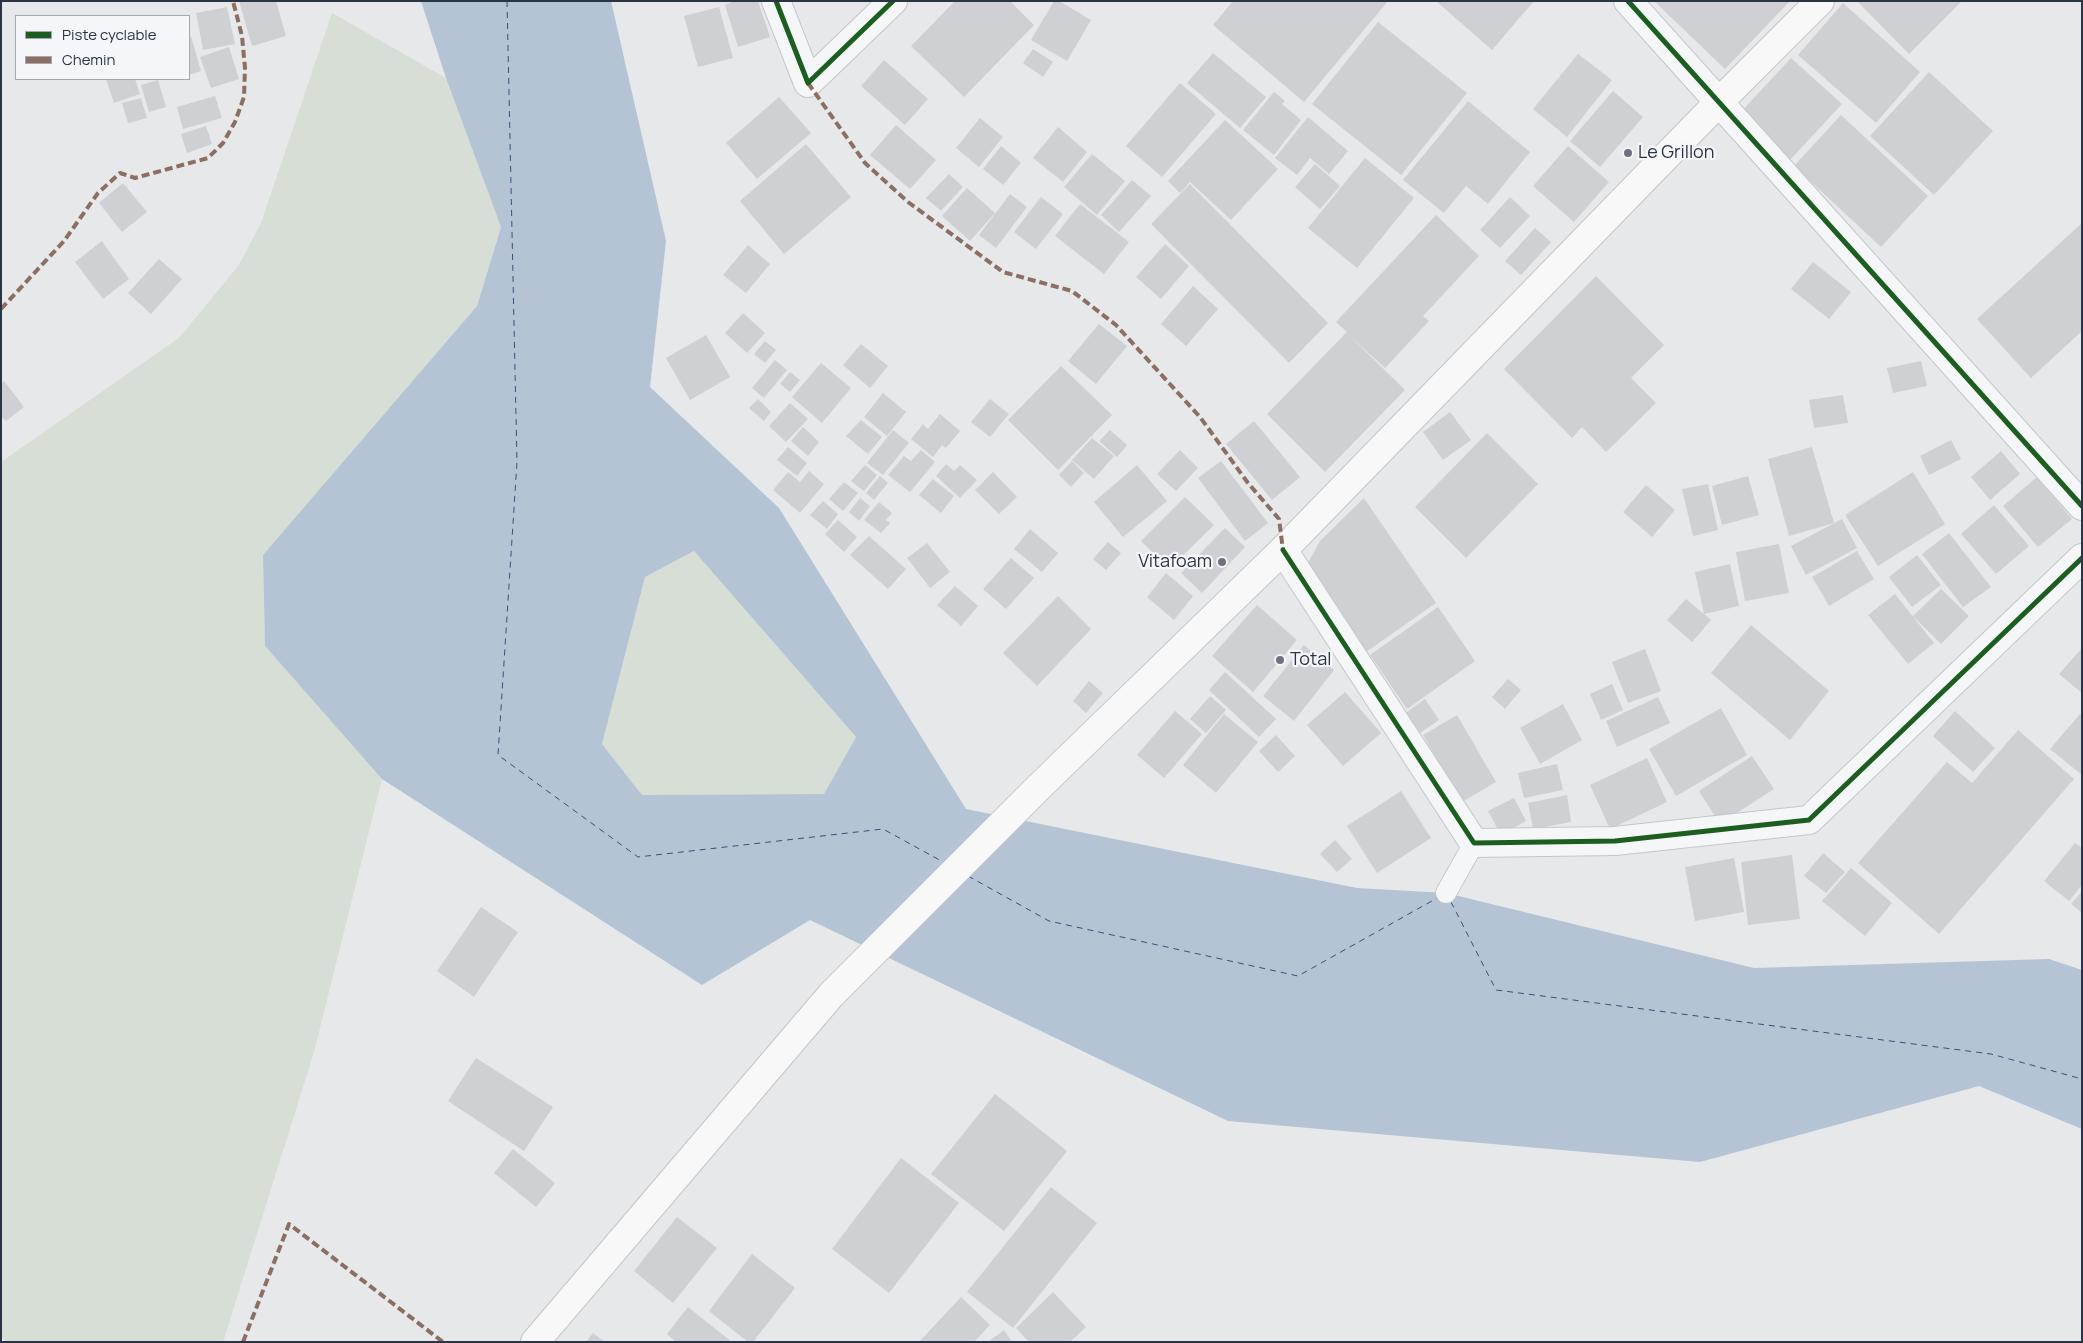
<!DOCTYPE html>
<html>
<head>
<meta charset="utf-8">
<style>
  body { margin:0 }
  #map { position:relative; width:2083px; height:1343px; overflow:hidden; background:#e6e8ea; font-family:Manrope,sans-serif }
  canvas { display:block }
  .frame { position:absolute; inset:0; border:2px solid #2b3445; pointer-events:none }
  .legend { position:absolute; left:15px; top:15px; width:175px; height:65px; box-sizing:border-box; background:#f4f6f9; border:1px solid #a4a8b1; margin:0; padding:6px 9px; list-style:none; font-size:15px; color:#2b3445 }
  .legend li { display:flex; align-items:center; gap:10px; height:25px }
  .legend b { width:25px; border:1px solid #a4a8b1 }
</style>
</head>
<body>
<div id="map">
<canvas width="2083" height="1343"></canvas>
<div class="frame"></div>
<ul class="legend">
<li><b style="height:6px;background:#1b5e20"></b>Piste cyclable</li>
<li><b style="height:6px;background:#8d6e63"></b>Chemin</li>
</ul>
</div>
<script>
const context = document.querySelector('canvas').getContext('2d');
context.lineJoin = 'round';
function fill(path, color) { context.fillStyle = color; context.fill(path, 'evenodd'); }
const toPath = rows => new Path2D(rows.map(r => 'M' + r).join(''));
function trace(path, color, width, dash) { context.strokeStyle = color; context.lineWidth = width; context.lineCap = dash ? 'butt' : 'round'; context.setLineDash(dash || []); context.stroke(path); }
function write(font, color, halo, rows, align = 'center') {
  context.font = font + ' Manrope,sans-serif'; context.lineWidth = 4.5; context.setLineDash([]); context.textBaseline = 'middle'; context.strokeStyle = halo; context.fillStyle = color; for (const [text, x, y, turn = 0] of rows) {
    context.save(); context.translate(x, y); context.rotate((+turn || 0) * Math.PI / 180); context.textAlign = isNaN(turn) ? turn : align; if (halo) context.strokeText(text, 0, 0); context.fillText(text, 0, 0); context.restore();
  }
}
const green = toPath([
  [332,13,446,78,501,226,477,306,263,555,265,646,382,779,314,1052,223,1342,7,1342,1,1337,1,462,179,338,239,265,261,223],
  [694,551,856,737,824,794,642,795,602,744,645,577]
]);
const water = toPath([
  [421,1,611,1,666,241,650,387,779,508,966,809,1357,888,1446,893,1754,968,2049,959,2082,970,2082,1129,1979,1086,1700,1162,1228,1121,810,920,702,985,382,779,265,646,263,555,477,306,501,227,446,78],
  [694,551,856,737,824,794,642,795,602,744,645,577]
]);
const ferry = toPath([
  [507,1,517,462,498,755,638,857,883,829,945,863],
  [968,876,1049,921,1298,976,1439,897],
  [1451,902,1496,990,1991,1054,2082,1079]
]);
const building = toPath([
  [239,1,276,1,286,36,252,46],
  [735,1,758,1,770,37,738,47,725,5],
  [955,1,1010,1,1034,25,964,97,911,46],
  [1054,1,1059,1,1091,20,1067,61,1031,40],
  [1233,1,1388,1,1304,102,1213,25],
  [1436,1,1534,1,1492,50],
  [1654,1,1790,1,1725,69],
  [1857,1,1962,1,1909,54],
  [1843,3,1920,72,1876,123,1798,55],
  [227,7,235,44,203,50,196,13],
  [719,7,733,58,698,67,684,16],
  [1378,22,1467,93,1401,175,1312,104],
  [191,36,201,71,189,75,189,37],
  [229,47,239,79,211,88,200,57],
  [1033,49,1053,62,1043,77,1023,63],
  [1213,53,1266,97,1240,128,1187,83],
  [1578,54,1612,80,1567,137,1533,109],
  [1791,58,1842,104,1790,160,1739,114],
  [884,60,928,99,905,125,861,86],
  [1929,72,1993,131,1934,195,1870,136],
  [106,79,135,79,140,94,114,103],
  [158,80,166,107,149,112,141,85],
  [1180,83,1216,114,1162,177,1126,146],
  [1613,91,1643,117,1600,167,1570,141],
  [1274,92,1285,101,1282,104,1301,120,1274,155,1243,130],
  [215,96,222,118,183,129,177,107],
  [779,97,811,133,757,179,726,143],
  [141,98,147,118,128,123,122,103],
  [1468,101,1530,152,1488,204,1466,186,1444,213,1403,180],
  [1841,115,1928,196,1881,247,1794,166],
  [1308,117,1348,151,1329,174,1310,158,1297,175,1275,158],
  [980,118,1003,137,979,167,956,148],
  [1225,120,1278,169,1231,220,1190,182,1180,193,1168,181],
  [896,125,936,160,910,189,870,155],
  [206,126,212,144,187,153,181,134],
  [1058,127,1087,152,1063,182,1033,158],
  [806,144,851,197,784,254,740,201],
  [1001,146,1021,163,1003,185,983,169],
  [1568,146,1609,182,1574,222,1533,186],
  [1092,154,1125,181,1097,215,1064,187],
  [1365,158,1414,198,1357,268,1308,228],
  [1315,164,1340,186,1320,209,1295,187],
  [949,174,963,187,941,211,926,198],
  [1132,180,1151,196,1119,232,1101,215],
  [123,183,147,212,122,232,99,203],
  [1190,184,1328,323,1289,363,1151,224],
  [967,188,995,213,970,241,942,216],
  [1010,194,1027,207,996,248,979,235],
  [1041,197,1063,214,1036,249,1014,232],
  [1510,197,1530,216,1500,248,1480,230],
  [1080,204,1129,242,1104,274,1055,236],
  [1436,215,1479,256,1423,316,1429,321,1385,368,1350,336,1405,390,1325,472,1267,414,1347,332,1336,322],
  [2082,223,2082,331,2031,378,1977,319],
  [1535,228,1551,242,1521,275,1505,261],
  [102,241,129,279,103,299,75,262],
  [1165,244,1189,266,1161,299,1136,277],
  [748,245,770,264,746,293,723,275],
  [159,259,182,279,151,314,128,293],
  [1813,262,1851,292,1829,319,1791,289],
  [1596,276,1664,345,1631,378,1656,403,1606,452,1582,427,1572,438,1504,369],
  [1193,286,1218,309,1186,346,1161,324],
  [743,313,765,333,747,353,725,333],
  [1099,324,1127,346,1096,384,1068,361],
  [706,335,730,377,690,400,666,358],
  [765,341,776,350,765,363,754,354],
  [861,344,888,366,870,388,843,365],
  [775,360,787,370,764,398,752,388],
  [1921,361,1927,386,1893,393,1887,368],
  [821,363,851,388,822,423,792,397],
  [1061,366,1112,415,1058,470,1008,420],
  [790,372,800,380,790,392,780,384],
  [4,381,24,407,6,421,1,416,1,384],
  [883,393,906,412,887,436,864,417],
  [1843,395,1848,423,1814,428,1809,400],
  [758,399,771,412,764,421,749,408],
  [990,399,1009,414,990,437,971,422],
  [790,403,808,419,786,442,769,426],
  [1450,412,1471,440,1443,460,1423,432],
  [940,414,960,431,946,448,942,445,933,457,911,439,923,424,928,429],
  [861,420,882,437,868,454,846,436],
  [1254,421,1300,477,1272,500,1226,444],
  [803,427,819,442,808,456,791,441],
  [893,430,909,443,883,475,867,463],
  [1110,430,1127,445,1117,457,1099,441],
  [1487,433,1538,484,1466,558,1415,507],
  [1092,438,1114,456,1094,479,1072,460],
  [1951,440,1961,459,1929,475,1920,456],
  [788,447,807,463,797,476,777,460],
  [1812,447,1834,523,1789,536,1768,459],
  [921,450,935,462,910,492,888,475,904,456,911,461],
  [1180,450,1198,468,1176,491,1157,474],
  [2001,451,2020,474,1990,500,1971,477],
  [1072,461,1084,473,1071,487,1059,475],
  [1221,461,1268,523,1245,541,1198,478],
  [946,464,954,471,960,465,977,480,960,498,936,476],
  [865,465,877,475,864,491,851,481],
  [1137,465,1167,501,1123,537,1094,502],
  [809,471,824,484,800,513,773,490,788,472,800,482],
  [993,472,1017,497,999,514,975,490],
  [1913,472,1945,524,1878,566,1845,515],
  [880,476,888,483,874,500,866,493],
  [1748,476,1759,515,1722,525,1712,486],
  [2037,477,2072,519,2038,547,2003,506],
  [933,479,954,496,941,513,919,495],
  [844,482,858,493,843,511,829,499],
  [1708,484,1718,530,1693,536,1682,489],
  [1646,485,1675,510,1652,537,1623,512],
  [1185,497,1214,525,1169,569,1141,541],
  [860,498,870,506,859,521,849,512],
  [1364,498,1436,603,1363,654,1310,578,1309,561,1320,541],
  [823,501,838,514,827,529,810,515],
  [879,502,892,513,886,520,890,523,881,533,864,520],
  [1994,505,2029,546,1996,574,1961,534],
  [1842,519,1857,548,1806,575,1791,546],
  [838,520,857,537,844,552,825,534],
  [1225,528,1245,547,1202,593,1181,573],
  [1030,529,1058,553,1042,572,1014,549],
  [1949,533,1991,587,1963,607,1922,554],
  [869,536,906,569,888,589,850,555],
  [1108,542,1121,553,1106,570,1093,559],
  [927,543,950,572,930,588,907,558],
  [1779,544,1789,593,1745,601,1736,552],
  [1857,551,1874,579,1829,606,1812,577],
  [1917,555,1941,585,1912,607,1889,577],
  [1011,558,1034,578,1006,609,983,589],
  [1730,564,1739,606,1704,614,1695,572],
  [1166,573,1193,596,1174,620,1147,597],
  [955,586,978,606,961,626,937,605],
  [1941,589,1969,616,1941,644,1913,616],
  [1895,594,1934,643,1908,664,1868,615],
  [1058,596,1091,629,1037,686,1003,653],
  [1686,599,1711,620,1692,642,1667,620],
  [1257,605,1297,640,1253,692,1212,656],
  [1438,607,1475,661,1407,709,1370,655],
  [1751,625,1829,691,1790,740,1711,673],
  [1304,645,1334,670,1294,721,1263,696],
  [2082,648,2082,693,2059,674],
  [1645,649,1661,691,1628,703,1612,662],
  [1225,672,1276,719,1259,737,1209,690],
  [1508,679,1521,690,1505,709,1492,697],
  [1089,681,1103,693,1086,713,1073,701],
  [1612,684,1623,710,1601,720,1590,694],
  [1345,692,1381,733,1343,766,1307,725],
  [1210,696,1226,710,1206,733,1190,719],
  [1658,697,1670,723,1617,747,1606,721],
  [1425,699,1439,720,1414,737,1400,717],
  [1563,704,1582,740,1540,764,1520,728],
  [1721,708,1747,755,1676,796,1649,749],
  [1175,711,1202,734,1164,778,1137,755],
  [1955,711,1995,748,1973,772,1933,736],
  [1224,714,1258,742,1216,793,1183,765],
  [2080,714,2082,715,2082,775,2050,749],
  [1457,715,1496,782,1462,802,1423,735],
  [2018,730,2074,779,1939,934,1858,863,1947,762,1972,783],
  [1276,735,1295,756,1278,772,1259,751],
  [1752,756,1774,789,1720,824,1699,791],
  [1647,758,1667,802,1610,829,1590,785],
  [1557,764,1563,790,1524,798,1518,773],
  [1401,791,1431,838,1377,873,1347,826],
  [1567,795,1571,822,1533,829,1528,803],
  [1514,798,1526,821,1501,835,1488,811],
  [1335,840,1352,859,1337,872,1320,854],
  [2075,843,2082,848,2082,885,2069,901,2044,881],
  [1823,853,1845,872,1826,893,1804,876],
  [1792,855,1800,919,1748,925,1741,862],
  [1734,858,1744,912,1695,921,1685,867],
  [1851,868,1892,903,1865,936,1822,901],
  [2082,891,2082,913,2071,904],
  [481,907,518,932,474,997,437,971],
  [476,1058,553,1107,524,1151,448,1101],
  [995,1094,1067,1151,1004,1231,931,1174],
  [513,1149,555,1183,536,1207,494,1173],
  [901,1158,959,1203,889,1293,832,1249],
  [1051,1187,1097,1223,1013,1328,967,1292],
  [677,1217,717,1248,673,1303,634,1271],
  [752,1254,795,1288,753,1342,748,1342,709,1311],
  [1053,1292,1086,1327,1070,1342,1029,1342,1016,1328],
  [961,1297,990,1325,974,1342,919,1342],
  [688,1307,732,1342,676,1342,667,1334],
  [1004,1330,1012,1342,988,1342],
  [593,1333,605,1342,586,1342]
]);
const lane = toPath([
  [1446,893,1474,843]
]);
const street = toPath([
  [776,1,808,83,893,1],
  [1628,1,2082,506],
  [1283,550,1474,843,1615,841,1809,820,2082,558]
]);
const secondary = toPath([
  [535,1342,831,995,1039,787,1283,550,1718,103,1820,1]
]);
const quiet = toPath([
  [808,83,865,163,908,202,1003,272,1072,291,1116,325,1200,417,1248,483,1279,519,1283,550],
  [1,309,64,241,98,193,120,173,135,178,208,158,223,143,235,122,244,97,245,68,242,36,233,1],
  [243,1342,289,1224,443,1342]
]);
const cycleway = toPath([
  [776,1,808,83,893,1],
  [1628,1,2082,506],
  [1283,550,1474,843,1615,841,1809,820,2082,558]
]);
const markers = [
  [1628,153,5,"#6c737f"],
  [1222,562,5,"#6c737f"],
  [1280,660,5,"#6c737f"]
];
const poiNames = [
  ["Le Grillon",1638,153],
  ["Vitafoam",1212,562,"right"],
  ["Total",1290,660]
];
fill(green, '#d6ded6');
fill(water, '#b4c4d5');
trace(ferry, '#34527a', 1, [6, 5]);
fill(building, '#ced0d3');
trace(lane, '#c4c6c8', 22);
trace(street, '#c4c6c8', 30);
trace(secondary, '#c4c6c8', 30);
trace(lane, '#f5f6f7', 20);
trace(street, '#f5f6f7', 28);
trace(secondary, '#f8f8f8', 28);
trace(quiet, '#8d6e63', 4, [8, 4]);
trace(cycleway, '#1b5e20', 5);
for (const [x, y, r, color] of markers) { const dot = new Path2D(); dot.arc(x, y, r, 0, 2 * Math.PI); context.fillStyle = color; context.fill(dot); trace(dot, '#f4f6f9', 2); }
write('18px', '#2b3445', '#f4f6f9', poiNames, 'left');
</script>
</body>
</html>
